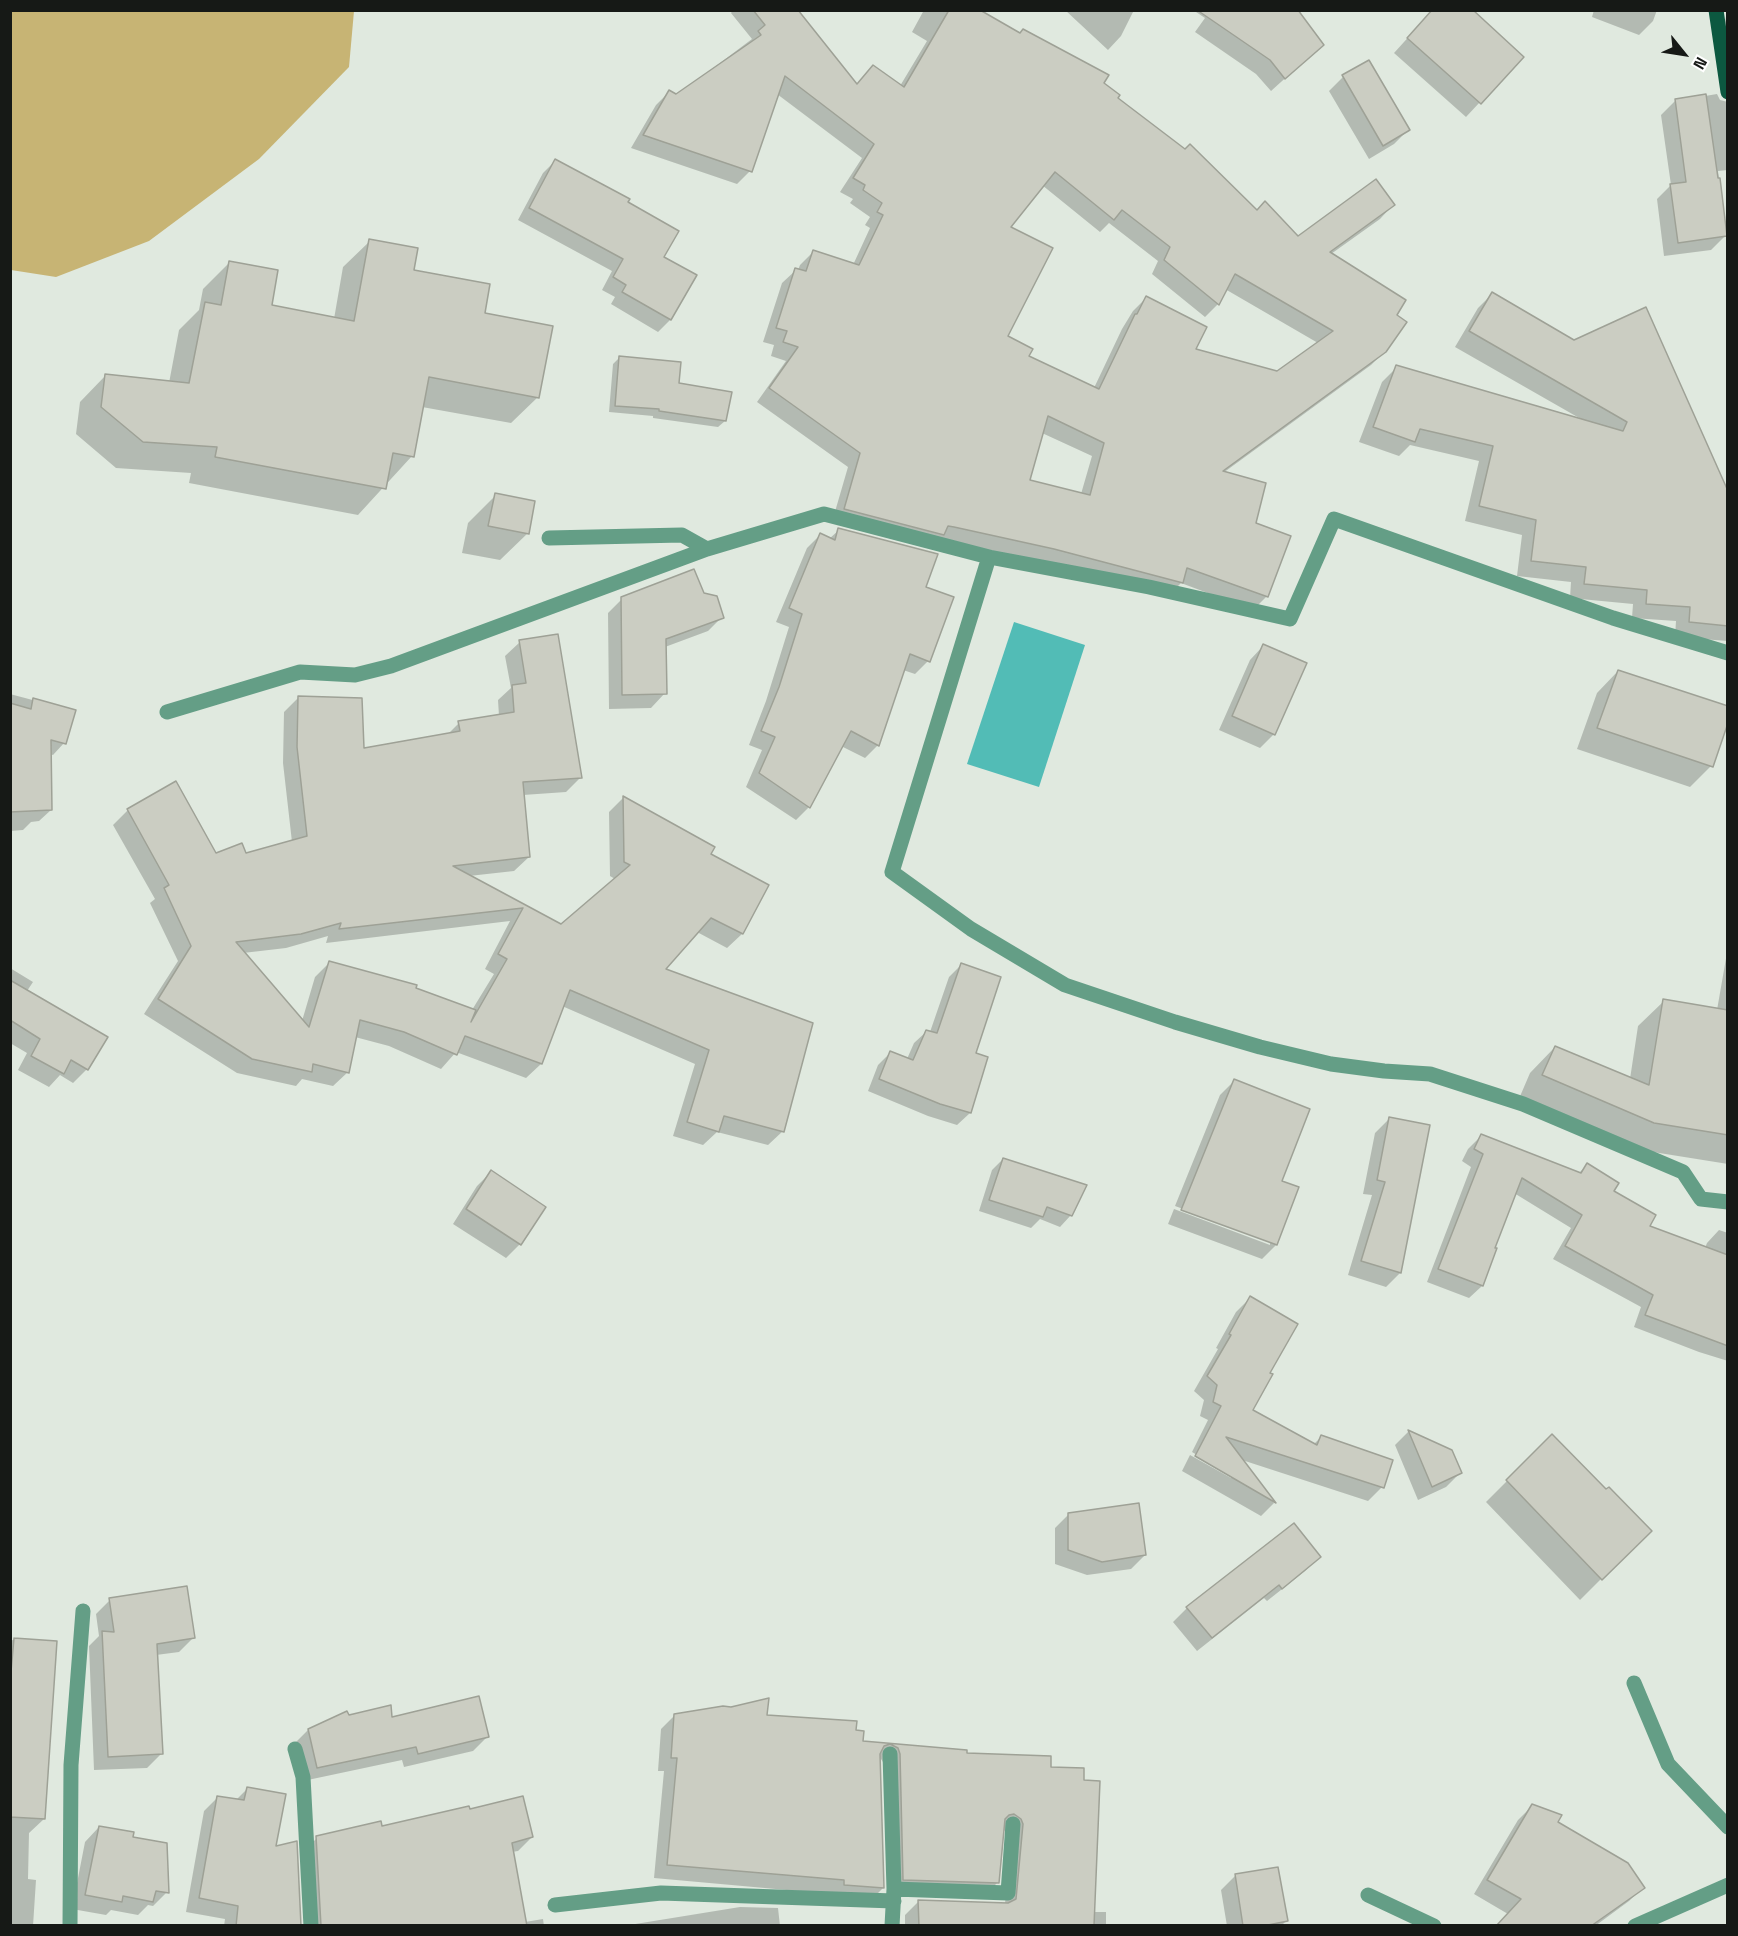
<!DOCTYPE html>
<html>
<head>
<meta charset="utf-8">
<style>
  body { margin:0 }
  #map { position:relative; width:1738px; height:1936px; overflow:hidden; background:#e0e9df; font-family:"Space Grotesk",sans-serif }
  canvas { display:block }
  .frame { position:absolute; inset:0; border:12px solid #161916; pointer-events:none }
  .north { position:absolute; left:1654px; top:24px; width:60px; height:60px; -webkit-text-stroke:4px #fff; paint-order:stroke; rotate:120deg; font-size:16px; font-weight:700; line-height:24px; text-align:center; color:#161916 }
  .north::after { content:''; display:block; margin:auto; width:21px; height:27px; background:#161916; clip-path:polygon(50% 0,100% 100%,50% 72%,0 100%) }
</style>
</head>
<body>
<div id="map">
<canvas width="1738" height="1936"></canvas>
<div class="frame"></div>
<div class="north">N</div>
</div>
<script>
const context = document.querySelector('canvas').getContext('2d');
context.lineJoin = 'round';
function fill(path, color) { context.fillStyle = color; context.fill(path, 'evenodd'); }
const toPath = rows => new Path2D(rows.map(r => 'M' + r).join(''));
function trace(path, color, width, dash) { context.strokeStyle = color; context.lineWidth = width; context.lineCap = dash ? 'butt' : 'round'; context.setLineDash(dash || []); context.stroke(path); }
const green = toPath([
  [11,10,354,11,349,67,259,159,149,241,56,277,11,270]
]);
const water = toPath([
  [1014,622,1085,645,1039,787,967,764]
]);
const shadow = toPath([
  [733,10,797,10,856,85,874,67,900,86,927,41,912,32,924,10,977,10,1102,83,1116,99,1257,212,1298,238,1393,205,1380,219,1331,254,1395,316,1385,351,1371,365,1223,473,1254,524,1267,596,1253,610,1181,583,1169,595,832,522,848,467,757,402,786,361,771,356,774,345,763,342,782,283,796,270,798,270,800,265,813,252,853,265,870,228,865,225,870,217,850,203,853,199,840,192,862,158,777,94,750,171,737,184,631,148,656,105,669,92,676,96,752,39,731,13],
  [1042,185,1100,232,1109,223,1158,261,1152,274,1205,317,1218,304,1225,289,1318,343,1277,373,1194,350,1146,298,1133,311,1122,329,1094,388,1027,357,1006,337,1008,227],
  [1042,433,1092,456,1081,494,1028,482],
  [1065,10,1134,10,1121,36,1108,50],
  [1193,10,1295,10,1322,45,1271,91,1256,74,1195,32,1205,18],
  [1433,10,1522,57,1466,117,1394,53],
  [1594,10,1657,10,1653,21,1639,35,1592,17],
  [1727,10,1728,10,1728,76,1722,40],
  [1368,62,1408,130,1394,144,1369,159,1329,91,1343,77],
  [1717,94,1720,100,1728,102,1728,170,1718,171,1725,236,1711,250,1664,256,1657,199,1671,185,1661,115,1675,101],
  [555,161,626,202,662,255,695,276,670,320,658,332,611,304,615,297,602,290,612,271,518,220,543,173],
  [370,241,412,271,483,314,538,397,511,423,422,407,412,456,358,515,189,483,191,473,116,468,76,434,80,402,106,375,169,383,179,330,199,310,203,289,229,263,270,306,334,319,343,267],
  [1493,293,1728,495,1728,641,1675,637,1676,621,1632,618,1633,604,1570,598,1571,582,1517,576,1522,535,1465,521,1479,461,1410,445,1399,456,1359,442,1382,382,1397,367,1581,419,1455,347,1478,308],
  [619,358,725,421,718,427,653,418,653,416,609,412,613,364],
  [496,495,528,533,500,560,462,553,468,523],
  [839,530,924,588,928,661,915,674,903,670,878,745,865,758,841,746,809,807,796,820,746,787,762,750,749,745,766,701,789,627,776,622,807,548,820,535,829,539],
  [703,594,722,617,708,631,665,647,665,693,651,708,609,709,608,613,622,599],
  [520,642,580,778,566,792,523,795,529,857,514,871,469,876,561,926,615,879,610,876,609,812,623,798,709,854,767,886,742,934,727,948,697,932,664,970,783,1131,768,1145,717,1132,703,1145,673,1136,695,1064,562,1006,541,1064,526,1078,456,1052,441,1069,389,1046,355,1037,348,1072,333,1086,302,1079,296,1086,237,1073,144,1014,178,961,150,903,155,899,113,825,128,810,176,783,216,855,245,855,292,842,283,763,284,712,299,697,363,750,447,735,459,723,499,716,498,700,511,688,505,656],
  [510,921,485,969,494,974,472,1010,414,989,330,962,315,977,302,1021,243,953,286,948,328,936,326,943],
  [1264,645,1274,734,1260,748,1219,730,1250,660],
  [1618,671,1711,766,1690,787,1577,749,1597,693],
  [10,694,74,711,64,743,53,755,50,754,51,810,39,821,31,822,23,830,10,831],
  [1728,947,1728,1164,1628,1148,1518,1101,1530,1073,1555,1047,1630,1079,1638,1026,1664,1001,1717,1010],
  [961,965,974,1054,986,1058,970,1113,957,1125,928,1116,868,1091,878,1065,890,1053,907,1059,914,1043,927,1031,930,1032,949,977],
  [10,968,33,982,27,991,87,1069,73,1083,60,1075,49,1087,18,1070,27,1053,10,1043],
  [1234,1081,1280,1181,1297,1188,1276,1245,1262,1259,1168,1224,1174,1209,1270,1245,1270,1241,1175,1206,1220,1095],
  [1389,1119,1428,1126,1400,1273,1386,1287,1348,1275,1372,1195,1363,1194,1375,1133],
  [1481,1136,1579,1173,1587,1165,1648,1227,1705,1248,1707,1243,1719,1230,1728,1233,1728,1361,1699,1352,1634,1327,1641,1307,1553,1259,1571,1228,1514,1193,1493,1248,1482,1286,1469,1298,1427,1282,1471,1167,1462,1161,1468,1149],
  [1003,1159,1071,1215,1060,1227,1040,1219,1031,1228,979,1211,992,1170],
  [491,1172,544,1207,520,1244,506,1258,453,1224,477,1186],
  [1250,1298,1251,1411,1313,1445,1322,1436,1382,1487,1368,1501,1242,1460,1274,1503,1261,1516,1182,1471,1190,1455,1231,1478,1231,1475,1192,1452,1208,1420,1200,1416,1204,1400,1194,1391,1218,1349,1216,1348,1236,1312],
  [1408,1432,1451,1451,1460,1473,1446,1487,1418,1500,1395,1445],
  [1552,1436,1606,1492,1649,1531,1580,1600,1486,1502],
  [1069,1514,1145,1555,1131,1569,1087,1575,1055,1564,1055,1528],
  [1319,1557,1305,1571,1267,1601,1264,1598,1197,1651,1173,1622,1187,1608],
  [110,1600,193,1638,179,1652,156,1655,161,1754,147,1768,94,1770,89,1646,99,1636,96,1614],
  [10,1640,55,1642,44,1819,29,1833,28,1879,36,1880,33,1926,10,1926],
  [675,1715,765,1717,855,1731,862,1743,966,1751,965,1755,1049,1769,1093,1912,1106,1912,1106,1926,905,1926,905,1915,919,1901,1005,1904,1010,1839,1008,1833,1002,1829,998,1882,984,1896,890,1893,887,1768,879,1756,883,1888,869,1902,831,1894,654,1878,664,1771,658,1771,661,1729],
  [349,1717,391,1718,487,1737,473,1751,404,1767,402,1760,303,1781,294,1744,308,1730],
  [247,1789,274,1848,300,1926,224,1926,225,1919,186,1912,204,1811,218,1797,236,1800],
  [1532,1806,1556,1823,1643,1887,1629,1901,1595,1926,1497,1926,1508,1914,1474,1894,1518,1820],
  [469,1811,532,1837,518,1851,512,1852,525,1922,543,1919,544,1926,307,1926,303,1852,317,1838,381,1828],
  [99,1827,132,1838,167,1892,153,1906,148,1905,138,1915,111,1910,106,1915,72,1909,85,1842],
  [1235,1876,1286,1921,1281,1926,1227,1926,1221,1890],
  [740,1907,778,1908,780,1926,623,1926]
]);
const building = toPath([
  [753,10,798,10,857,84,873,65,904,87,949,10,980,10,1020,33,1023,29,1109,75,1104,83,1120,95,1118,98,1185,149,1190,144,1257,210,1265,201,1298,236,1376,179,1395,205,1330,252,1406,300,1397,315,1407,322,1386,352,1223,471,1266,483,1256,523,1291,536,1268,597,1187,568,1183,583,1054,549,954,527,948,526,944,535,844,509,860,453,769,388,798,347,783,342,787,331,776,328,795,268,806,271,813,250,859,265,883,215,877,212,882,203,863,190,865,185,853,178,874,144,785,76,752,172,643,135,669,90,676,94,761,35,758,31,765,25,753,10],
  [1055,172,1114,220,1122,210,1170,247,1164,260,1219,305,1235,274,1333,331,1277,371,1196,349,1207,327,1146,296,1137,314,1135,314,1099,389,1029,356,1033,349,1008,336,1053,248,1011,227,1055,172],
  [1048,416,1104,443,1090,495,1030,480,1048,416],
  [1197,10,1298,10,1324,45,1285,79,1270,60,1197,10],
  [1432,10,1473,10,1524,57,1481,104,1407,38,1432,10],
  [1369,60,1410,130,1383,146,1342,75,1369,60],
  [1706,94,1718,178,1720,178,1727,236,1678,243,1670,184,1686,182,1675,99,1706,94],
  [555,159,630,199,628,202,679,231,664,257,697,275,671,320,622,292,626,285,613,277,623,259,529,208,555,159],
  [369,239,418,248,414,270,490,284,485,313,553,326,539,398,429,377,414,457,393,453,386,489,215,457,217,447,143,442,101,407,105,374,189,383,205,302,221,305,229,261,278,270,272,305,354,321,369,239],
  [1492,292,1574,340,1646,307,1728,491,1728,626,1689,622,1690,607,1646,604,1647,590,1584,584,1586,567,1531,561,1536,520,1479,506,1493,446,1420,429,1415,442,1373,427,1396,365,1623,431,1627,422,1469,331,1492,292],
  [619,356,681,362,679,383,732,392,726,421,659,411,659,409,615,406,619,356],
  [495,493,535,501,529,534,488,526,495,493],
  [838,528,938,554,926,587,954,597,930,662,910,654,879,746,851,731,810,808,759,773,775,737,761,731,779,687,802,614,789,608,820,533,835,540,838,528],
  [694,569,704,593,717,596,724,618,666,639,667,694,622,695,621,597,694,569],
  [558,634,582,778,523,782,530,857,453,866,561,924,630,865,624,862,623,796,715,847,711,854,769,885,743,934,711,918,666,969,813,1023,784,1132,724,1116,719,1132,687,1122,709,1050,570,990,542,1064,465,1036,457,1055,404,1032,360,1020,349,1073,313,1064,312,1072,252,1059,158,999,191,946,164,888,169,885,127,809,176,781,216,853,242,843,246,853,307,836,297,747,298,696,362,698,364,748,460,731,458,721,514,712,512,685,526,683,519,640,558,634],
  [523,908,498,954,507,959,471,1022,476,1010,416,988,417,985,329,961,309,1027,236,942,301,934,341,923,339,929,523,908],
  [1263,644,1307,663,1275,735,1232,716,1263,644],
  [1618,670,1728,706,1728,723,1713,767,1597,728,1618,670],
  [33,698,76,710,66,744,51,740,52,810,10,812,10,703,31,709,33,698],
  [961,963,1001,977,976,1053,988,1057,971,1113,940,1104,879,1079,890,1051,913,1060,926,1030,937,1033,961,963],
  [10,980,108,1037,88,1070,71,1060,64,1074,31,1056,40,1039,10,1020,10,980],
  [1663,999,1728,1010,1728,1135,1654,1123,1542,1075,1555,1046,1649,1085,1663,999],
  [1234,1079,1310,1109,1282,1181,1299,1187,1277,1245,1181,1210,1234,1079],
  [1389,1117,1430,1125,1401,1273,1361,1261,1385,1182,1377,1180,1389,1117],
  [1481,1134,1581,1173,1587,1163,1619,1183,1614,1191,1656,1215,1650,1226,1728,1255,1728,1346,1645,1315,1653,1295,1565,1246,1582,1215,1522,1178,1495,1248,1497,1248,1483,1286,1438,1269,1483,1154,1474,1149,1481,1134],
  [1003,1158,1087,1185,1072,1216,1047,1207,1043,1217,989,1200,1003,1158],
  [491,1170,546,1207,521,1245,466,1209,491,1170],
  [1250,1296,1298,1324,1270,1373,1273,1374,1253,1410,1317,1445,1321,1435,1393,1460,1384,1488,1226,1437,1276,1503,1195,1456,1221,1406,1213,1402,1217,1385,1207,1376,1231,1335,1229,1334,1250,1296],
  [1408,1430,1452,1450,1462,1473,1432,1487,1408,1430],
  [1552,1434,1606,1489,1609,1487,1652,1531,1602,1580,1506,1480,1552,1434],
  [1139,1503,1146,1555,1102,1562,1068,1550,1068,1513,1139,1503],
  [1294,1523,1321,1557,1282,1589,1279,1585,1212,1638,1186,1607,1294,1523],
  [187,1586,195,1638,157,1644,163,1754,108,1757,102,1631,114,1632,109,1598,187,1586],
  [14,1638,57,1641,45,1819,10,1817,10,1683,14,1638],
  [479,1696,489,1737,418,1754,416,1747,317,1768,308,1729,347,1711,349,1715,391,1705,392,1717,479,1696],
  [769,1698,767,1715,857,1721,856,1730,864,1731,863,1741,967,1750,967,1753,1051,1756,1051,1767,1084,1768,1084,1780,1100,1781,1094,1926,919,1926,918,1900,1008,1903,1016,1899,1023,1824,1021,1819,1014,1814,1009,1815,1005,1819,999,1883,903,1880,900,1754,898,1748,890,1744,884,1746,880,1754,884,1888,844,1885,844,1880,667,1865,677,1758,671,1758,674,1714,723,1706,731,1707,769,1698],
  [247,1787,286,1794,276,1846,297,1841,301,1926,236,1926,238,1906,199,1898,217,1796,244,1800,247,1787],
  [523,1796,533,1837,512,1843,527,1926,321,1926,316,1836,381,1821,382,1826,469,1806,470,1809,523,1796],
  [1532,1804,1562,1815,1558,1822,1628,1863,1645,1888,1591,1926,1496,1926,1521,1899,1487,1880,1532,1804],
  [99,1826,134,1832,133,1837,167,1843,169,1893,156,1891,153,1902,123,1896,122,1902,85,1895,99,1826],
  [1278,1867,1288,1921,1263,1926,1243,1926,1235,1874,1278,1867]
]);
const minor = toPath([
  [549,538,682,535,707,549],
  [989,557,892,872,971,929,1065,985,1175,1022,1260,1047,1331,1064,1384,1071,1430,1074,1523,1104,1683,1172,1701,1199,1728,1202],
  [167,712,300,672,355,675,391,666,707,549,824,514,989,557,1149,587,1290,619,1334,519,1613,618,1728,653],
  [1634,1683,1668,1764,1728,1827],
  [295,1749,303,1777,311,1926],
  [890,1754,894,1889,892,1926],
  [894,1889,1008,1893,1013,1824],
  [1368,1895,1434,1926],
  [555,1905,661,1893,894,1901],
  [70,1926,71,1765,83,1611],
  [1635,1926,1728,1885]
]);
const major = toPath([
  [1716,10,1728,92]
]);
fill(green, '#c7b474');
fill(water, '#52bcb6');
fill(shadow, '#0003');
fill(building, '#cbcdc2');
trace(building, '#9ea196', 1.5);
trace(minor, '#649e86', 15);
trace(major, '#0c5840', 15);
</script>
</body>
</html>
